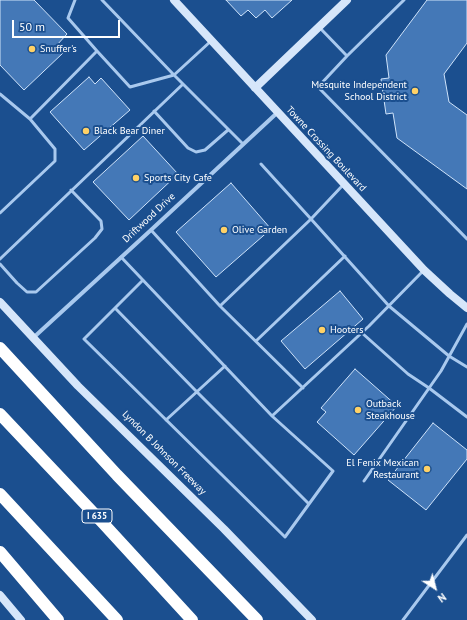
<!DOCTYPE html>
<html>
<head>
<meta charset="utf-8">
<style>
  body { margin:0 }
  #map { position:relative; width:467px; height:620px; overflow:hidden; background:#1b4f8f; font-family:"PT Sans",sans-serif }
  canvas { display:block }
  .north { position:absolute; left:415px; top:568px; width:40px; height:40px; -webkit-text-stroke:3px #1b4f8f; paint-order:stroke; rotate:144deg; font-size:11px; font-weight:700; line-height:16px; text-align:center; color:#fff }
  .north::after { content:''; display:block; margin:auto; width:14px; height:18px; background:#fff; clip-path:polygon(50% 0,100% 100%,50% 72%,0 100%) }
  .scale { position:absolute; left:12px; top:20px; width:108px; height:18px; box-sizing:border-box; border:2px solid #fff; border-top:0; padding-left:5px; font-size:12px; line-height:14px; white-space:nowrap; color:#fff; -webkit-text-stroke:3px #1b4f8f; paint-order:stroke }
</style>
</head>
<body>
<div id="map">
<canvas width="467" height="620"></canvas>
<div class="north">N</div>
<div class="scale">50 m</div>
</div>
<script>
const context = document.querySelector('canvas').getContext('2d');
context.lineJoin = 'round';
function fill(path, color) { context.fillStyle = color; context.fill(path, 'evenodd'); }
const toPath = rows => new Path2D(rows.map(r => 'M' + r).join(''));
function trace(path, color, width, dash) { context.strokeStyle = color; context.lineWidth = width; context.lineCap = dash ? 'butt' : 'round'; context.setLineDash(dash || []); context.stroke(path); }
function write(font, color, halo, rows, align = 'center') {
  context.font = font + ' "PT Sans",sans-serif'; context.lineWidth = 4; context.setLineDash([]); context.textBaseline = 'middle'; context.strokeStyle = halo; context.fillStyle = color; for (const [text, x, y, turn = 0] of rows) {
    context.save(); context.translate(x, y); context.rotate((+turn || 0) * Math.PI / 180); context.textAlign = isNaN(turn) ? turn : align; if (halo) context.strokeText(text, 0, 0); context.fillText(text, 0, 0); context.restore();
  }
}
const building = toPath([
  [0,0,34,0,67,34,56,46,63,53,24,90,0,65,0,0],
  [226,0,292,0,272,18,265,10,256,18,248,10,241,16,226,0],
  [427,0,467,0,467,43,444,74,449,102,467,115,467,189,397,138,393,113,386,114,381,79,389,78,386,55,427,0],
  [89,77,95,84,101,78,130,110,84,150,50,112,89,77],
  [143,136,178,174,129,220,93,182,143,136],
  [231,183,271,229,216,277,176,232,231,183],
  [340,291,363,319,305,369,281,341,340,291],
  [355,369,397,406,354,455,317,422,326,412,321,408,355,369],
  [433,423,467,450,467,459,426,510,388,480,433,423]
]);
const lane = toPath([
  [102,0,174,75,211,41],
  [404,0,347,56,318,87,467,239],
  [320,28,347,56],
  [97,51,130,87,174,75,243,144],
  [0,94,30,119,55,149,55,161,0,213],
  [154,111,188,148,196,152,205,150,228,130],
  [30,119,97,51,68,18,75,0],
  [343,185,311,219,389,306,449,356,467,367],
  [151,230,220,306,311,219,261,164],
  [121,257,272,416],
  [0,259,183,84],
  [0,264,17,283,27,292,36,292,95,238,102,229,101,221,71,190],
  [143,280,84,339,285,537,333,471,272,416,369,326,424,270],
  [220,306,303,388],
  [115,308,197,392,309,504],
  [362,333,408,374,429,388,467,417],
  [256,341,345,256],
  [166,420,225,366],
  [364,481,441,371,467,324],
  [403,620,467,535]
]);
const street = toPath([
  [33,338,151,230,278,112]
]);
const secondary = toPath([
  [174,0,424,270,450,294,467,308],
  [255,88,347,0],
  [0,302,78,386,224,529,312,620],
  [0,595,21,620]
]);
const highway = toPath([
  [0,348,117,475,257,620],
  [0,414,102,522,192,620],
  [0,494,117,620],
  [0,552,58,620]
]);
const markers = [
  [32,49,4,"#ffd166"],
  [415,91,4,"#ffd166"],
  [86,131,4,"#ffd166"],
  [136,178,4,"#ffd166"],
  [224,230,4,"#ffd166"],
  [322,330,4,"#ffd166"],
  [358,410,4,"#ffd166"],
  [427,469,4,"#ffd166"]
];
const shields = [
  [97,516,30]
];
const shieldNames = [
  ["I 635",97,516]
];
const poiNames = [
  ["Snuffer's",40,49],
  ["Mesquite Independent",407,85,"right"],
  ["School District",407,97,"right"],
  ["Black Bear Diner",94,131],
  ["Sports City Cafe",144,178],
  ["Olive Garden",232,230],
  ["Hooters",330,330],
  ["Outback",366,404],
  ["Steakhouse",366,416],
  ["El Fenix Mexican",419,463,"right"],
  ["Restaurant",419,475,"right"]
];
const streetNames = [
  ["Towne Crossing Boulevard",326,149,47],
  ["Driftwood Drive",149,218,-43],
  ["Lyndon B Johnson Freeway",164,453,45]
];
fill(building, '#4478b7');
trace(building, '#cfe3fa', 1);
trace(lane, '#a9c9ee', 3);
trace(street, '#a9c9ee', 4);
trace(secondary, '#d6e6fa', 8);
trace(highway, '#fff', 12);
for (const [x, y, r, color] of markers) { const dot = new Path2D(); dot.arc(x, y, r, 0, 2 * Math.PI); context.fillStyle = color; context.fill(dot); trace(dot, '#1b4f8f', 1.5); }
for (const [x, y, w] of shields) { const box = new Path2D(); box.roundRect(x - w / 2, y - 7, w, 14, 3); context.fillStyle = '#1b4f8f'; context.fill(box); trace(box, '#fff', 1); }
write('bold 9px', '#fff', null, shieldNames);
write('10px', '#fff', '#1b4f8f', poiNames, 'left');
write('10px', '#fff', '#1b4f8f', streetNames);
</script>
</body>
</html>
